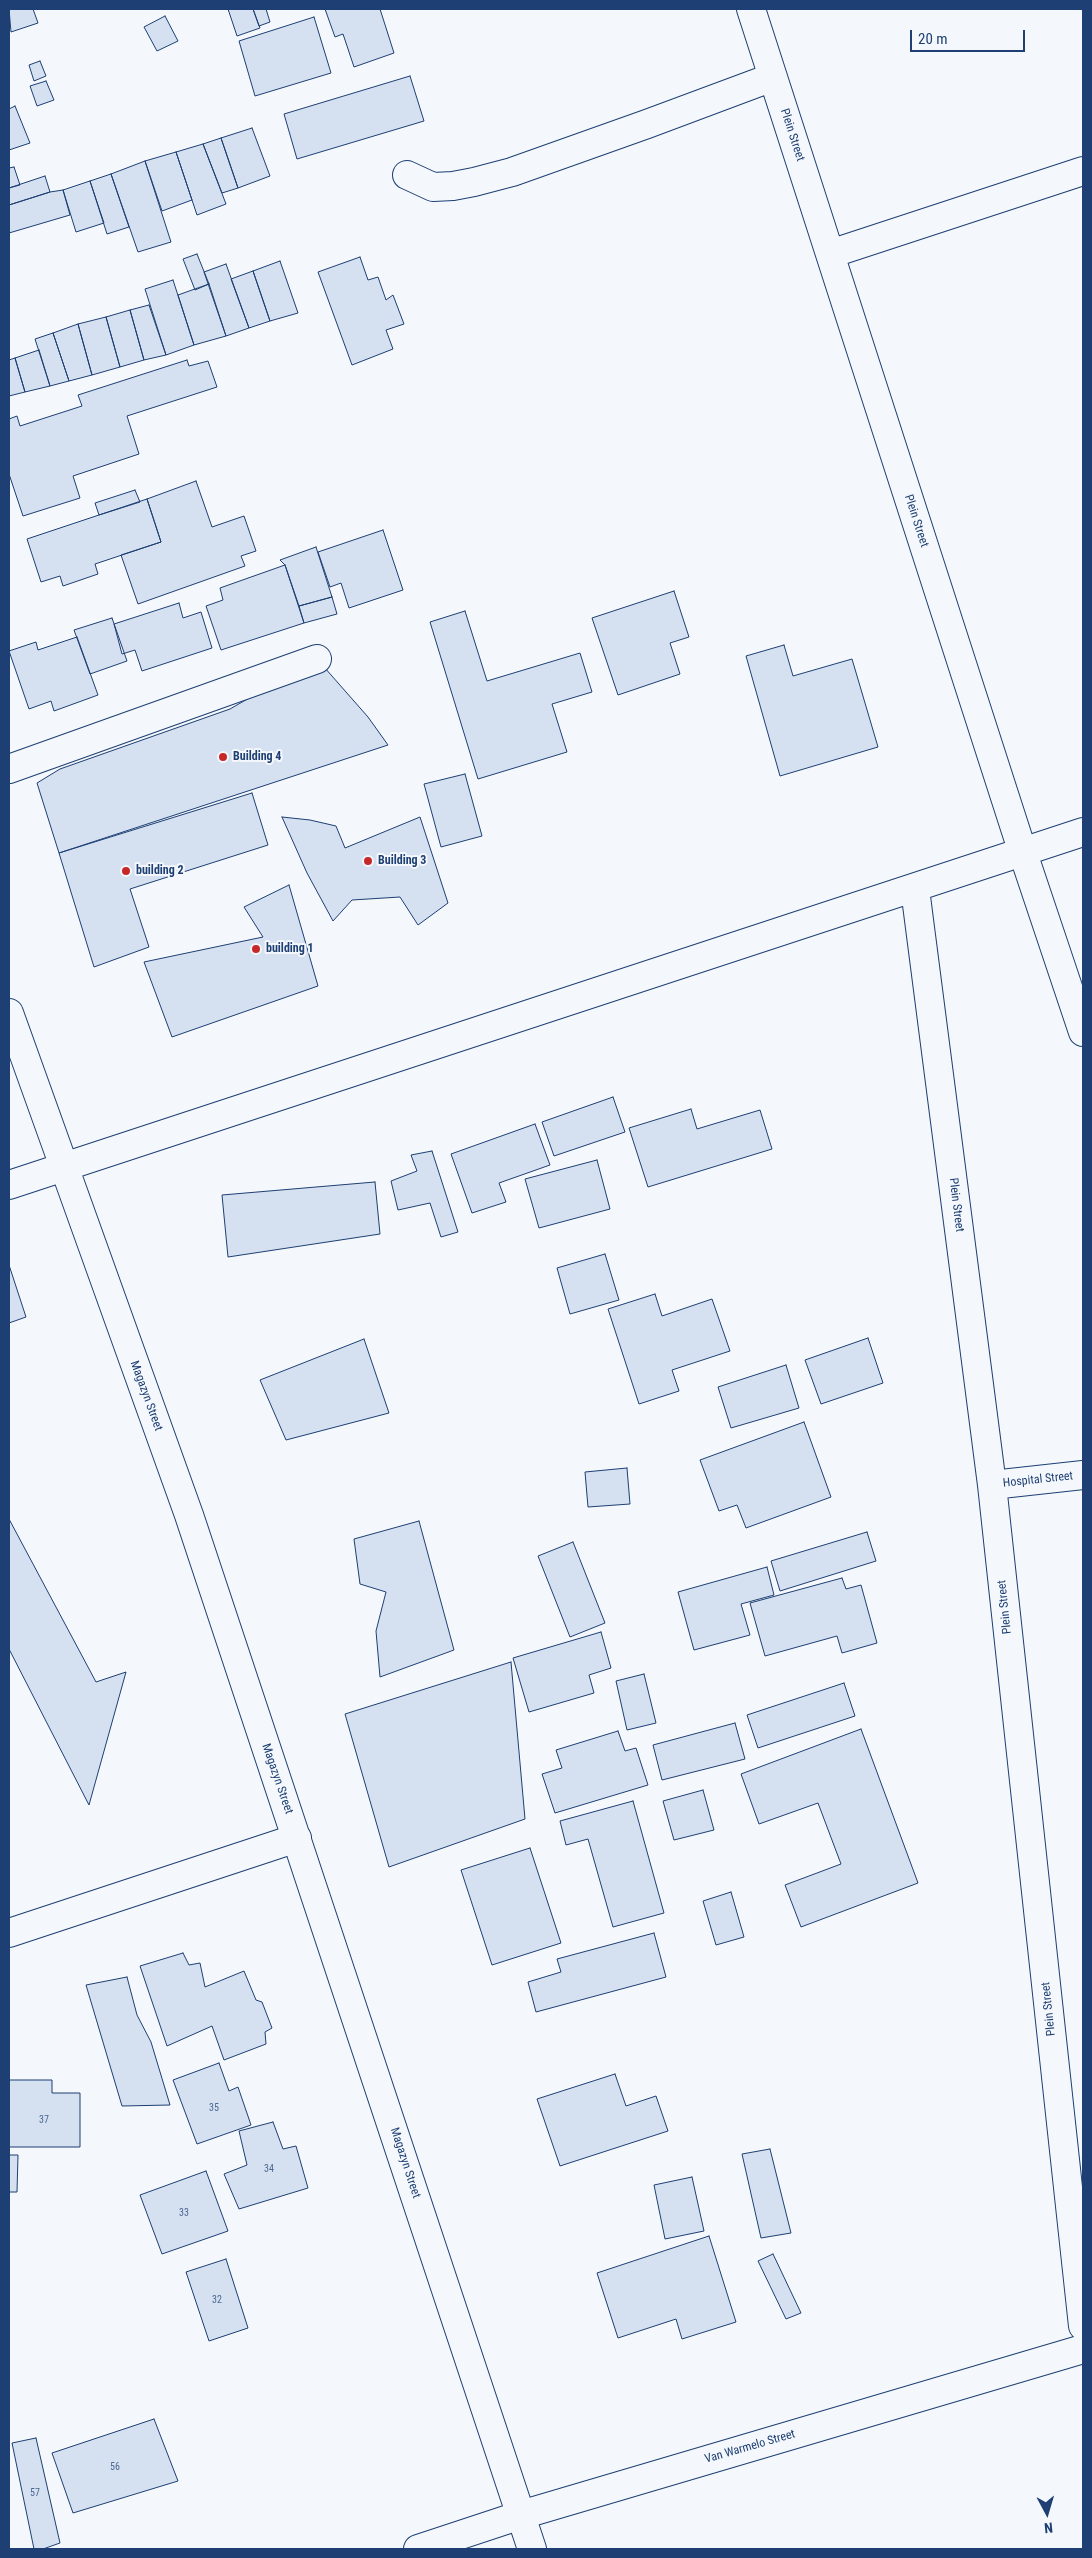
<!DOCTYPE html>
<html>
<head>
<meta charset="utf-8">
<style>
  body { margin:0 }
  #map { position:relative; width:1092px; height:2558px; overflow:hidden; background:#f4f7fb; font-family:"Roboto Condensed",sans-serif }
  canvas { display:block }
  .frame { position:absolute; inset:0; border:10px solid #1d3f73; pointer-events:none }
  .north { position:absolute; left:1022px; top:2488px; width:50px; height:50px; -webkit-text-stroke:4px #f4f7fb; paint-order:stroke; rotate:174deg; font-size:14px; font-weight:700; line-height:20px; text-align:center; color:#1d3f73 }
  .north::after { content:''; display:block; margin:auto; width:18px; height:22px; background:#1d3f73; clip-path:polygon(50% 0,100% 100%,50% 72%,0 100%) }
  .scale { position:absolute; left:910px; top:30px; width:115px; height:22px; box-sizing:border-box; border:2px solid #1d3f73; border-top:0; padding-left:6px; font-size:15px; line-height:18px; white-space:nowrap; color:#1d3f73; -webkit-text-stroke:4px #f4f7fb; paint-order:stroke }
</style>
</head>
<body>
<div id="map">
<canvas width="1092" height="2558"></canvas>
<div class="frame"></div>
<div class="north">N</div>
<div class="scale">20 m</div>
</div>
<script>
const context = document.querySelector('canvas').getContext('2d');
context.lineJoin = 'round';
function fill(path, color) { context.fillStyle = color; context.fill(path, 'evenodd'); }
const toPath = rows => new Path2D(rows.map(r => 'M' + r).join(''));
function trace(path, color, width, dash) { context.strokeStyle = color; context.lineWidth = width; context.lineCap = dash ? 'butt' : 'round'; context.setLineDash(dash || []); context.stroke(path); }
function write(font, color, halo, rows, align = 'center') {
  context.font = font + ' "Roboto Condensed",sans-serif'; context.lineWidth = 4; context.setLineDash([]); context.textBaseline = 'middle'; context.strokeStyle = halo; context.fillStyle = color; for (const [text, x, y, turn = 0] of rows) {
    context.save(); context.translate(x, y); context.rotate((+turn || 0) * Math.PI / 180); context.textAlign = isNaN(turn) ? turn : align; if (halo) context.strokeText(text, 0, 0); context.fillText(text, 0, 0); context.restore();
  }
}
const building = toPath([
  [9,9,33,9,38,23,11,32,9,9],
  [228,9,253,9,260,28,237,36,228,9],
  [253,9,266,9,270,22,259,26,253,9],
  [325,9,380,9,394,53,354,67,343,34,335,37,325,9],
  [165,16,178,41,157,51,144,27,165,16],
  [314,17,331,73,255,96,239,41,314,17],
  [40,61,46,76,34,81,29,65,40,61],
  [410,76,424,121,297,159,284,114,410,76],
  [46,81,54,100,37,106,30,86,46,81],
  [15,106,30,143,9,150,9,109,15,106],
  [252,128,270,176,238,188,221,138,252,128],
  [221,138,238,188,222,193,203,144,221,138],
  [203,144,226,204,197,215,176,152,203,144],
  [176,152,192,200,162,211,145,161,176,152],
  [145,161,171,242,138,252,111,174,145,161],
  [14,167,20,185,9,188,9,168,14,167],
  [111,174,129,227,107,234,90,181,111,174],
  [45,176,50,192,9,205,9,188,45,176],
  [90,181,104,223,76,232,63,190,90,181],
  [63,190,70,215,9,233,9,205,50,192,63,190],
  [197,254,209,284,195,290,183,259,197,254],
  [360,257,368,280,378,277,386,300,393,295,404,324,386,330,393,349,352,365,318,272,360,257],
  [280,261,298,313,270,321,253,271,280,261],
  [226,264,249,328,226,336,204,272,226,264],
  [253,271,270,321,249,328,231,279,253,271],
  [173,280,194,345,166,355,145,289,173,280],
  [209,284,226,336,194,345,178,295,209,284],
  [149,305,166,355,144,360,130,310,149,305],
  [130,310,144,360,120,367,106,317,130,310],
  [106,317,120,367,92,375,78,324,106,317],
  [78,324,92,375,69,381,53,333,78,324],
  [53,333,69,381,50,386,35,339,53,333],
  [39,350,50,386,25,392,15,358,39,350],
  [15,358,25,392,9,396,9,360,15,358],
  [187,360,189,366,208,361,217,387,127,416,139,454,73,476,80,498,23,516,9,474,9,419,17,416,20,426,82,406,78,395,187,360],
  [196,481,212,527,244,516,256,551,241,556,245,566,138,604,121,555,161,542,147,499,196,481],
  [135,490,140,502,99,515,95,503,135,490],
  [147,499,161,542,95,564,98,574,63,586,60,576,41,582,27,539,147,499],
  [383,530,403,590,349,608,341,583,330,587,318,552,383,530],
  [316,547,332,597,299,606,285,565,280,560,316,547],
  [285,565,304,623,221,650,206,606,223,600,220,588,285,565],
  [674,591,689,637,670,643,680,674,618,695,592,618,674,591],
  [332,597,337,614,304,623,299,606,332,597],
  [179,603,183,618,201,612,212,648,142,671,135,650,122,654,114,624,179,603],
  [465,611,487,681,580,653,592,692,552,704,567,752,478,779,430,622,465,611],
  [112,618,127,661,90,674,74,630,112,618],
  [77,637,98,695,54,711,51,701,29,709,9,651,36,642,38,650,77,637],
  [784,645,793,676,852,659,878,747,780,776,746,656,784,645],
  [317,659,368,717,388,745,59,853,37,783,60,769,230,709,317,659],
  [465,774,482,836,441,847,424,784,465,774],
  [252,793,268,845,130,889,149,947,94,967,59,853,252,793],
  [282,817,310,820,336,826,345,848,420,817,448,903,418,925,400,897,352,900,333,921,307,873,282,817],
  [289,885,318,986,172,1037,144,962,263,937,244,907,289,885],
  [613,1097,625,1132,554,1156,542,1122,613,1097],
  [691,1109,697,1129,760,1110,772,1149,648,1187,629,1128,691,1109],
  [535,1124,550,1165,499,1183,506,1202,472,1213,451,1154,535,1124],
  [432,1151,458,1232,441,1237,430,1203,398,1210,391,1181,417,1171,411,1155,432,1151],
  [597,1160,610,1209,539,1228,525,1179,597,1160],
  [375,1182,380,1234,228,1257,222,1195,375,1182],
  [605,1254,619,1300,570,1314,557,1268,605,1254],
  [9,1265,26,1317,9,1323,9,1265],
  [655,1294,662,1316,712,1299,730,1351,672,1370,679,1391,639,1404,608,1309,655,1294],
  [868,1338,883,1383,821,1404,805,1360,868,1338],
  [364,1339,389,1413,286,1440,260,1380,364,1339],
  [786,1365,799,1408,731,1428,718,1387,786,1365],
  [804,1422,831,1497,746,1528,737,1505,719,1511,700,1460,804,1422],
  [627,1468,630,1504,588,1507,585,1472,627,1468],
  [9,1519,96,1682,126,1672,89,1805,9,1649,9,1519],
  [419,1521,454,1650,380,1677,376,1631,386,1592,360,1584,354,1539,419,1521],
  [867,1532,876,1561,780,1591,771,1561,867,1532],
  [573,1542,605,1623,570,1637,538,1556,573,1542],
  [767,1567,774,1595,741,1604,750,1635,694,1650,678,1592,767,1567],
  [842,1578,846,1589,861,1585,877,1643,842,1653,837,1636,765,1656,750,1603,842,1578],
  [601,1632,611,1668,589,1675,594,1693,529,1712,513,1658,601,1632],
  [511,1662,525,1819,389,1867,345,1714,511,1662],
  [644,1674,656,1723,627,1730,616,1681,644,1674],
  [844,1683,855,1716,758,1748,747,1715,844,1683],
  [735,1723,745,1759,662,1780,653,1745,735,1723],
  [861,1729,918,1883,801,1927,785,1885,841,1864,818,1803,759,1824,741,1774,861,1729],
  [618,1731,625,1751,636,1748,648,1785,555,1813,542,1774,562,1768,556,1750,618,1731],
  [703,1790,714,1830,674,1840,663,1801,703,1790],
  [633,1801,664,1913,613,1927,588,1839,566,1845,560,1821,633,1801],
  [530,1848,561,1943,492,1965,461,1870,530,1848],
  [731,1892,744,1937,716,1945,703,1901,731,1892],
  [654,1933,666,1977,536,2012,528,1982,561,1972,557,1959,654,1933],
  [183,1953,189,1965,200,1963,205,1987,244,1971,256,2000,262,2002,272,2028,265,2032,266,2044,224,2060,212,2026,167,2046,140,1966,183,1953],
  [127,1977,137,2015,151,2042,170,2105,122,2106,86,1985,127,1977],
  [219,2063,229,2091,238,2087,251,2125,197,2144,173,2080,219,2063],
  [615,2074,626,2106,656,2096,668,2131,560,2166,537,2099,615,2074],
  [9,2080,52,2080,52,2093,80,2093,80,2147,9,2147,9,2080],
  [273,2122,283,2149,296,2146,308,2188,239,2209,224,2174,247,2165,239,2131,273,2122],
  [770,2149,791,2233,761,2238,742,2154,770,2149],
  [9,2155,18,2155,17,2192,9,2192,9,2155],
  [206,2171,228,2231,162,2254,140,2195,206,2171],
  [692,2177,704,2231,665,2239,654,2185,692,2177],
  [709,2236,736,2322,682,2339,676,2319,618,2338,597,2273,709,2236],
  [773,2254,801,2313,786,2319,758,2261,773,2254],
  [226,2259,248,2328,209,2341,186,2272,226,2259],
  [154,2419,178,2481,73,2513,52,2453,154,2419],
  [36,2438,60,2543,43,2549,34,2549,12,2443,36,2438]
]);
const street = toPath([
  [751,9,1023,853,1083,1032],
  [407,175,433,187,453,186,474,182,512,172,647,124,773,77],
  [830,254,1083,171],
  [9,769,317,659],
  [915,889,992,1485,1083,2326],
  [9,1013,189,1515,532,2549],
  [9,1185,1083,832],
  [992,1485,1083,1475],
  [9,1933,297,1838],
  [418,2549,521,2515,1083,2349]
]);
const markers = [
  [223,757,5,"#c62828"],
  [368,861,5,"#c62828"],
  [126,871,5,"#c62828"],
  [256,949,5,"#c62828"]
];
const numberNames = [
  ["35",214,2108],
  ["37",44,2120],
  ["34",269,2169],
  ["33",184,2213],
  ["32",217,2300],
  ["56",115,2467],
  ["57",35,2493]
];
const streetNames = [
  ["Plein Street",792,135,72],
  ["Plein Street",916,521,72],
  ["Plein Street",956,1205,83],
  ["Magazyn Street",146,1396,70],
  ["Hospital Street",1038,1480,-6],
  ["Plein Street",1005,1607,-96],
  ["Magazyn Street",277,1779,71],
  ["Plein Street",1049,2009,-96],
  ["Magazyn Street",405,2163,72],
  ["Van Warmelo Street",750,2447,-16]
];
const poiNames = [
  ["Building 4",233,757],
  ["Building 3",378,861],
  ["building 2",136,871],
  ["building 1",266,949]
];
fill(building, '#d5e0f0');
trace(building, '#1d3f73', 1);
trace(street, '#1d3f73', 30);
trace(street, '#f4f7fb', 28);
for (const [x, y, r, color] of markers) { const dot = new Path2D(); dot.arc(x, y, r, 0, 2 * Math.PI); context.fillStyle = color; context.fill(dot); trace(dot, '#f4f7fb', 2); }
write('10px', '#4b6792', null, numberNames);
write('12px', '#1d3f73', '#f4f7fb', streetNames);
write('bold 12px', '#1d3f73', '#f4f7fb', poiNames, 'left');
</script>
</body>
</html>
